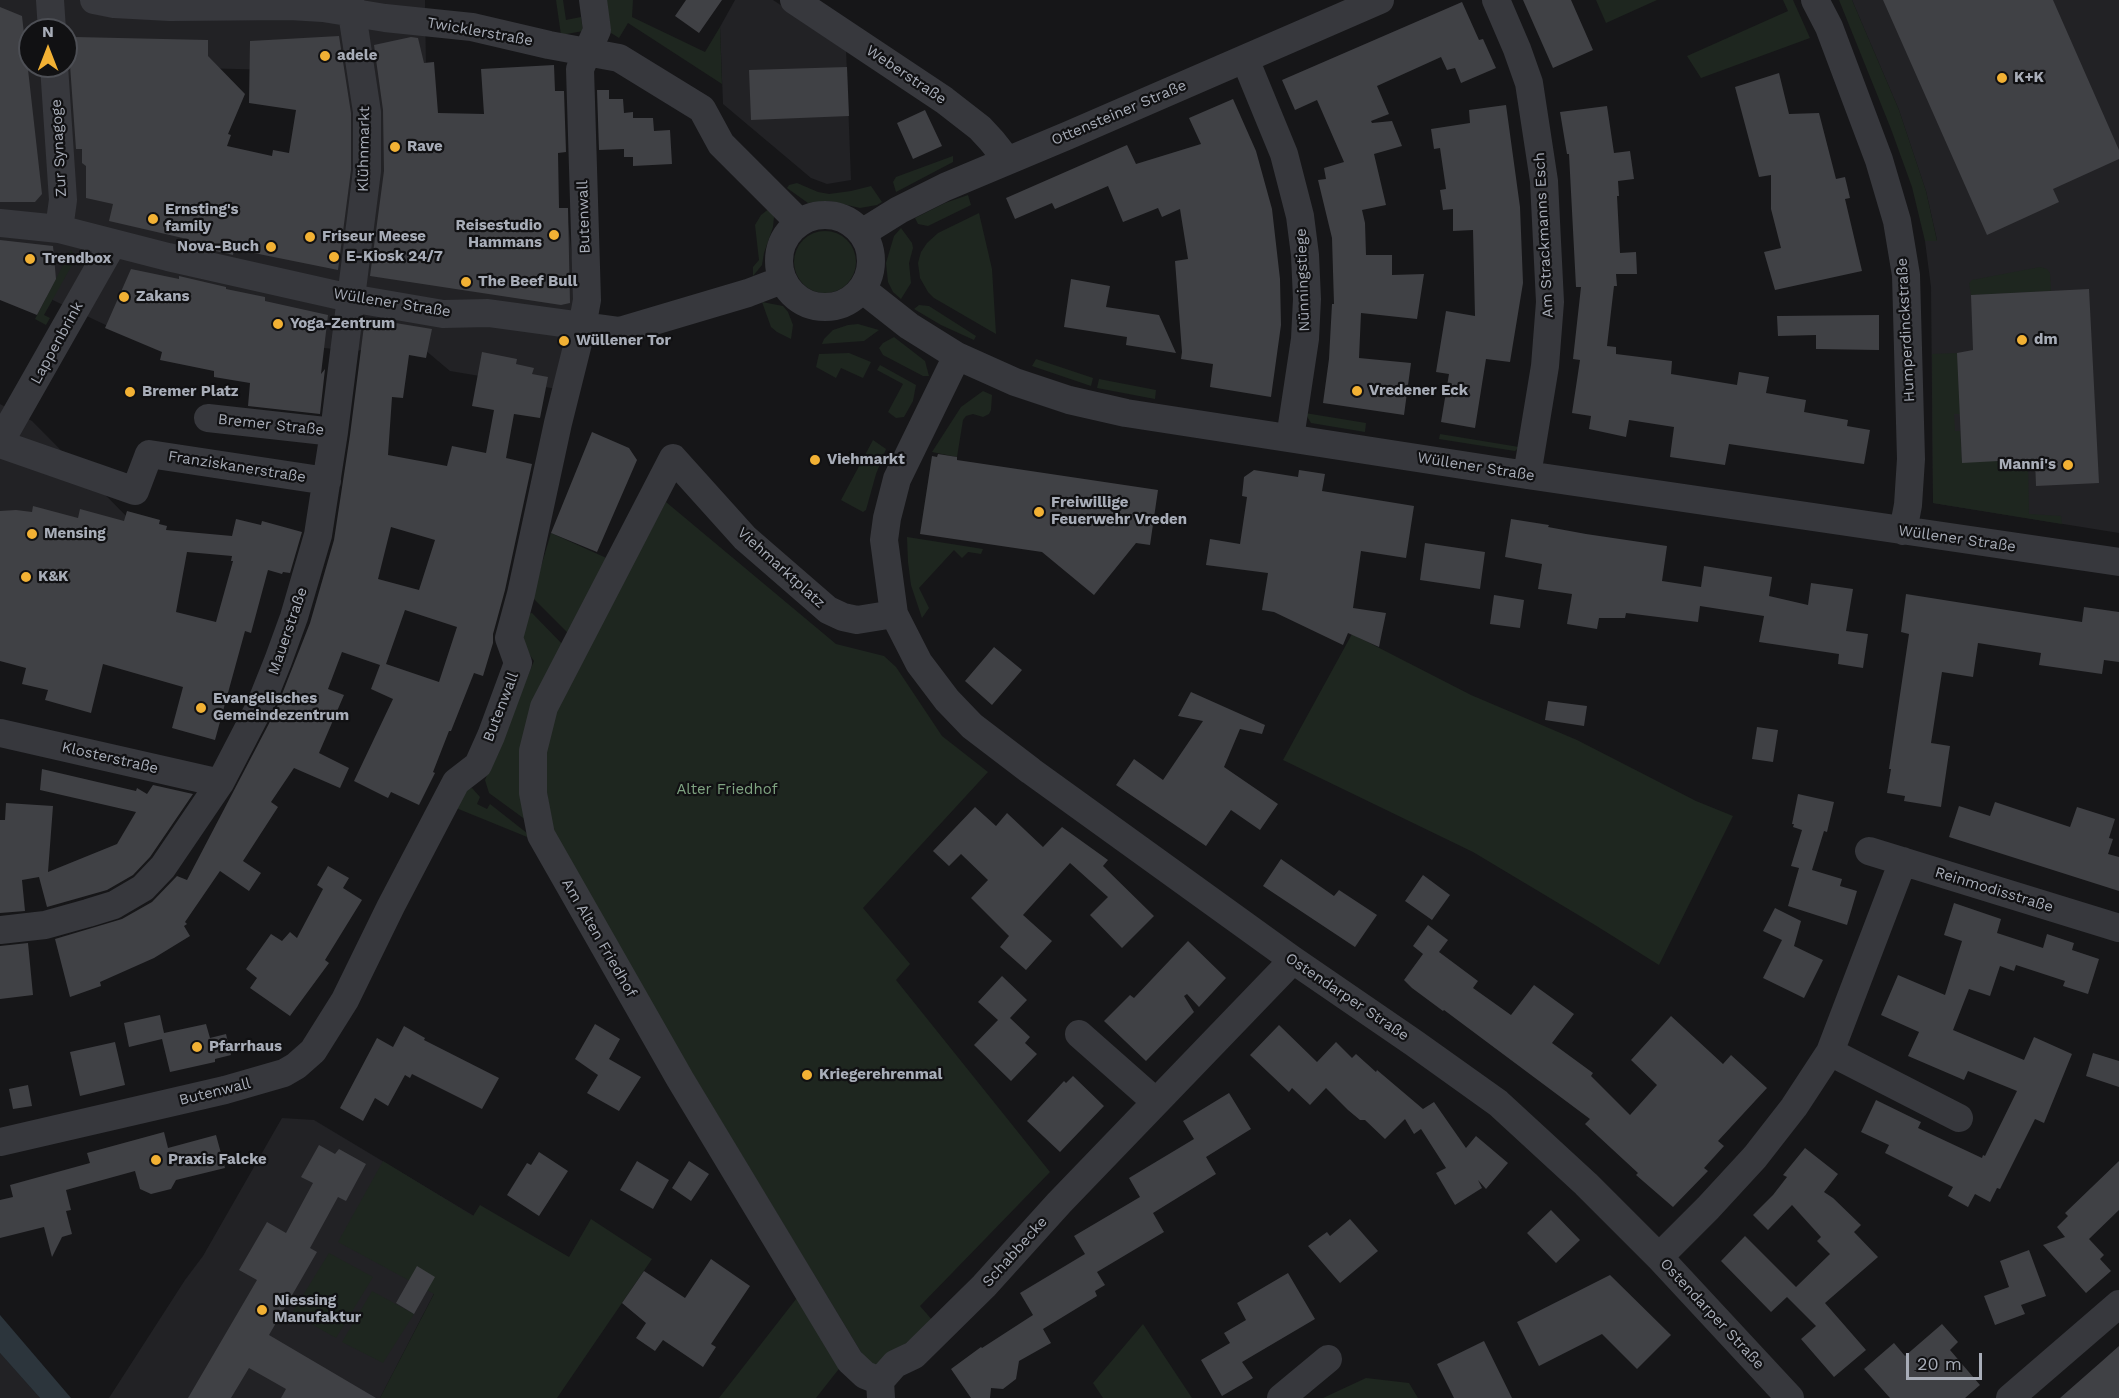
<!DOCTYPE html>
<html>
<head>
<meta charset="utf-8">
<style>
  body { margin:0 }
  #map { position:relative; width:2119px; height:1398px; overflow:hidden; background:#161618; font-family:"Work Sans",sans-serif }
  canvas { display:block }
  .north { position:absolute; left:18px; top:18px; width:60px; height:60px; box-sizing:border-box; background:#111113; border:2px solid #4d4f55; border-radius:50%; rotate:0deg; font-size:16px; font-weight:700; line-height:24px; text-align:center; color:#a8adb8 }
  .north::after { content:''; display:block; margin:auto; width:21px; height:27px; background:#f2b134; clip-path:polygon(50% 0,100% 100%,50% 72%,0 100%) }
  .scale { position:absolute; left:1906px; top:1353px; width:76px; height:27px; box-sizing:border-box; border:3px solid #a8adb8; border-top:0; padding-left:8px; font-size:18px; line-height:21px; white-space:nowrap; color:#a8adb8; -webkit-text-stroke:4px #111113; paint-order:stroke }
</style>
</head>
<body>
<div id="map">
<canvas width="2119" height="1398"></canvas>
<div class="north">N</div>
<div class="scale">20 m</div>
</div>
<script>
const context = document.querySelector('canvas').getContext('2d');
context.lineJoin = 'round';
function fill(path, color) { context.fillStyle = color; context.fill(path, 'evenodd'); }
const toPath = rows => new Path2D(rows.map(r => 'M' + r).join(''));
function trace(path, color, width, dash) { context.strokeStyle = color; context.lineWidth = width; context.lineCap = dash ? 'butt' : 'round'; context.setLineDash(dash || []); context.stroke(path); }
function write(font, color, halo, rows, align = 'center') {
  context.font = font + ' "Work Sans",sans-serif'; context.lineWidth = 4.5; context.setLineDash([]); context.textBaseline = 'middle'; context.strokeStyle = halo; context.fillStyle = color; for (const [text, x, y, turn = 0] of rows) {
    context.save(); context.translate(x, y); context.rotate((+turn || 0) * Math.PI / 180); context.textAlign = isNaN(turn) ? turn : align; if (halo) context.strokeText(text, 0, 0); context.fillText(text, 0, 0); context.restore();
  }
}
const built = toPath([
  [0,0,425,0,426,68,386,72,568,222,577,301,557,389,450,371,425,350,381,345,357,351,324,348,142,299,112,328,40,294,0,284],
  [30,30,66,30,66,66,30,66],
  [199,68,310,71,326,234,119,193],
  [735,0,773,0,846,48,851,180,827,184,811,178,723,104,720,27],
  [1852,0,2119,0,2119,533,1933,503,1931,287,1925,241,1937,240,1926,191,1899,110],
  [0,404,32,421,142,532,20,661,0,657],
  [282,1118,314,1120,474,1216,380,1398,109,1398,185,1280,203,1256],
  [0,1353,40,1398,0,1398]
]);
const green = toPath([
  [556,0,563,0,566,20,581,17,583,31,561,35],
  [606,0,633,0,632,17,705,52,720,27,722,84,628,23,619,38,611,33],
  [1596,0,1657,0,1606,23],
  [1783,0,1793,0,1810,38,1701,78,1687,56,1788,11],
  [1839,0,1852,0,1899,110,1926,191,1937,241,1925,241,1912,187,1891,129],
  [953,156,953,162,896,192,893,182,896,177],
  [797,183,818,192,829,194,851,191,871,186,882,202,877,205,860,208,830,201,808,203,787,188,789,185],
  [968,195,971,205,928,226,918,224,915,218,945,203],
  [770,208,774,217,773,227,764,253,762,265,753,276,753,267,759,260,755,225,761,215],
  [979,213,992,269,996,334,934,298,928,292,920,278,918,263,921,252,927,243,938,233],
  [901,228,912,243,913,248,909,263,911,283,901,299,893,292,888,282,886,263,894,236],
  '794 262a31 31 0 1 1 62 0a31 31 0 1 1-62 0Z',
  [71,250,77,256,44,315,50,318,46,325,35,319],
  [2040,267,2047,269,2050,273,2051,291,1971,295,1969,283,1972,280],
  [762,302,783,306,788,312,793,325,791,339,777,332,771,327],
  [919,305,929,306,976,336,974,340,941,325,914,309],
  [858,324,879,330,864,341,822,344,824,339,833,330,848,325],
  [894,337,925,361,929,376,923,376,883,355,879,348,883,343],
  [849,353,871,362,863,378,841,368,836,378,816,367,819,354],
  [1957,353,1960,414,1954,414,1955,431,1960,431,1962,462,2028,459,2029,514,2061,516,2062,524,1933,503,1932,354],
  [1036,359,1093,378,1091,386,1032,366],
  [880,365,916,385,913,401,904,417,896,418,888,412,903,384,877,370],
  [1099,379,1156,390,1155,399,1097,388],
  [983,391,992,395,991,410,989,414,983,417,973,414,966,416,963,420,957,457,932,452,961,407],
  [1305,413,1366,423,1365,432,1311,423],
  [1440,434,1519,447,1515,451,1439,439],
  [873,440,886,449,876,474,866,510,863,512,841,500],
  [666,502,836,644,884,656,896,667,942,736,988,772,863,908,910,964,896,980,1050,1172,920,1306,933,1321,882,1363,870,1367,554,845,542,755,559,699],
  [551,533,613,561,572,637,532,597],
  [907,537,983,549,981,554,968,552,962,558,954,550,919,588,929,608,922,618,911,585,908,562],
  [532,613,566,648,530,823,489,793,485,780,534,661,520,641,527,614],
  [1352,634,1471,695,1577,740,1696,801,1733,816,1659,965,1595,925,1473,852,1283,760],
  [472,788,480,797,477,804,487,809,490,804,537,841,456,808,465,790],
  [383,1161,473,1216,480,1205,569,1257,591,1219,652,1259,557,1398,380,1398,434,1294,338,1242],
  [329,1253,373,1277,336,1338,292,1313],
  [372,1291,414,1314,383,1363,342,1342],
  [800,1294,842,1365,816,1398,719,1398],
  [1143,1324,1192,1398,1103,1398,1093,1383],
  [1366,1378,1409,1383,1418,1398,1323,1398]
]);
const water = toPath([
  [0,1315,71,1398,40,1398,0,1353]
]);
const building = toPath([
  [686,0,722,0,699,33,675,16],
  [1523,0,1571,0,1593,50,1553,68],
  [1883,0,2053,0,2119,150,2119,159,2053,189,2059,202,1987,235],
  [1462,2,1479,40,1483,39,1496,68,1461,83,1455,68,1447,70,1441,57,1377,86,1389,114,1371,121,1372,123,1392,121,1402,146,1374,154,1386,205,1362,210,1365,223,1366,255,1392,255,1392,275,1424,274,1417,319,1361,313,1359,358,1411,363,1404,415,1323,403,1329,359,1332,304,1334,304,1332,238,1318,180,1326,179,1324,168,1344,162,1317,100,1295,110,1282,80],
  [0,7,22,16,42,194,35,202,0,202],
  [339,36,351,113,351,170,338,270,234,249,233,255,186,244,187,239,109,221,113,204,86,198,86,166,82,163,82,149,76,149,70,65,66,55,66,46,75,37,208,40,208,56,245,94,228,134,231,135,227,146,272,156,273,150,289,153,296,110,249,103,250,41],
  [411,37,418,38,424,63,434,62,438,113,484,114,481,69,554,65,555,91,564,91,566,152,558,153,559,208,568,208,570,303,561,305,370,276,384,171,383,110,374,45],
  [847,67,849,116,751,120,749,70],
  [1779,73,1789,114,1819,113,1836,179,1845,177,1850,198,1845,199,1862,271,1775,290,1764,252,1781,248,1771,209,1771,175,1759,177,1735,87],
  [597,90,609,90,609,99,623,99,624,113,633,112,633,118,653,118,654,131,670,130,672,164,633,166,633,157,624,157,624,149,599,150],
  [1233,99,1256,151,1272,209,1280,279,1281,325,1271,397,1210,387,1213,364,1181,359,1182,352,1175,261,1188,259,1180,209,1162,217,1158,208,1123,222,1108,186,1055,209,1052,203,1015,219,1006,198,1127,145,1136,164,1201,144,1189,118],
  [1506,105,1520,207,1523,283,1510,362,1486,359,1475,428,1441,422,1449,374,1436,372,1446,311,1475,316,1473,230,1453,231,1453,209,1443,210,1440,190,1446,189,1440,148,1434,149,1431,129,1470,123,1469,110],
  [1607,106,1614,153,1630,151,1634,179,1618,181,1619,196,1617,196,1620,253,1636,252,1637,274,1616,274,1617,286,1614,286,1607,346,1616,347,1616,354,1672,361,1671,374,1737,385,1739,372,1769,377,1766,393,1806,400,1804,412,1848,420,1847,426,1870,430,1864,464,1729,444,1725,465,1670,457,1674,427,1629,420,1626,437,1589,429,1591,416,1572,413,1580,360,1573,359,1581,287,1576,287,1569,154,1567,154,1560,112],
  [925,110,942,146,913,159,897,123],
  [0,240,53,246,56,279,37,315,0,300],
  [131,269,179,279,179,276,226,287,226,289,265,297,265,301,328,315,321,374,325,369,320,414,248,406,250,383,214,377,214,371,160,360,162,352,105,328],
  [1071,279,1110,286,1106,307,1159,315,1176,353,1126,345,1127,337,1064,327],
  [2089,289,2099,483,2036,486,2035,459,1962,463,1957,353,1973,350,1971,295],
  [1879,315,1879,350,1816,349,1816,335,1778,336,1777,316],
  [365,318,432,329,426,358,409,355,403,398,392,397,388,455,447,466,452,446,486,453,494,410,472,406,482,352,517,359,516,364,534,368,532,374,548,377,540,418,514,414,506,458,532,464,505,590,493,634,493,643,483,676,474,673,451,731,449,731,433,772,435,773,419,805,391,792,388,798,354,781,393,699,371,689,380,665,342,652,328,689,344,695,319,753,349,768,340,788,294,768,271,802,278,807,243,861,261,873,249,891,220,871,185,922,187,924,184,926,190,936,154,958,100,982,101,986,70,997,55,939,122,919,152,902,177,876,187,880,275,712,310,623,334,540,350,435],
  [391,527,435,540,419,590,378,579],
  [405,610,457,627,439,682,386,664],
  [592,432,629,448,637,460,597,552,551,533],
  [938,454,957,457,957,460,1158,490,1150,545,1136,543,1094,595,1042,552,920,534,932,456,937,457],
  [1254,470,1298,477,1299,470,1325,474,1322,491,1414,506,1406,558,1361,551,1353,608,1386,613,1379,647,1348,633,1343,645,1274,612,1262,610,1268,573,1206,565,1210,539,1240,544,1247,497,1242,496,1244,477],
  [33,506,78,518,80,509,124,521,127,511,160,520,159,524,167,526,166,530,232,536,236,519,261,525,262,521,302,532,290,573,283,572,282,574,268,570,251,633,245,631,215,740,172,728,183,687,103,664,91,713,45,700,48,690,22,684,26,668,0,661,0,511,16,510,32,512],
  [187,552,232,556,231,561,233,561,216,622,176,612],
  [1511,519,1549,525,1548,527,1586,534,1667,546,1662,581,1701,587,1704,566,1772,577,1769,596,1808,605,1811,583,1853,589,1846,631,1868,634,1863,668,1838,664,1839,654,1759,642,1764,616,1700,606,1698,622,1626,613,1625,618,1599,618,1597,629,1567,624,1572,594,1538,589,1542,564,1505,557],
  [1425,543,1485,552,1480,589,1420,580],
  [1906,594,2082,622,2084,607,2119,612,2119,662,2104,660,2102,674,2039,665,2041,653,1978,643,1973,677,1942,672,1931,743,1950,746,1941,807,1904,801,1905,796,1887,793,1891,769,1889,769,1909,634,1901,632],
  [1494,595,1524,600,1520,628,1490,624],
  [994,647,1022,670,992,705,965,681],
  [1191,692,1265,725,1262,734,1240,729,1224,767,1278,804,1260,830,1231,810,1206,846,1116,785,1134,759,1163,780,1203,721,1178,716],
  [1548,701,1587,706,1584,726,1545,720],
  [1757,727,1778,730,1773,762,1752,759],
  [42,769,136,791,137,788,147,794,153,785,193,794,150,857,133,875,107,890,47,907,39,877,22,880,25,911,0,913,0,820,5,820,6,803,53,806,48,872,117,844,136,812,40,790],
  [1798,794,1834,802,1827,832,1824,831,1812,870,1842,879,1840,886,1857,891,1847,925,1788,906,1799,868,1791,866,1802,830,1793,827,1794,824,1792,824],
  [1995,802,2070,827,2077,807,2115,819,2109,838,2113,839,2108,854,2119,857,2119,891,1949,837,1959,806,1990,816],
  [975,807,996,826,1007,813,1043,847,1062,827,1108,860,1103,866,1154,916,1122,948,1090,915,1108,897,1070,863,1023,915,1052,941,1026,970,1000,947,1009,936,971,898,988,880,961,854,949,866,933,851],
  [1281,859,1334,896,1339,890,1377,915,1355,947,1263,886],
  [328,866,349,878,343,888,362,900,325,960,329,963,290,1016,250,988,257,978,246,969,271,934,282,941,290,932,297,938,323,889,317,885],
  [1423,875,1450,895,1432,920,1405,901],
  [1954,903,2001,919,1997,933,2043,948,2047,934,2074,943,2072,950,2099,959,2088,994,2063,986,2065,981,2016,965,2014,971,2000,966,1990,996,1969,989,1953,1030,2024,1060,2034,1037,2072,1054,2044,1123,2035,1119,2000,1189,1997,1188,1990,1202,1975,1194,1968,1207,1948,1196,1953,1187,1885,1153,1889,1145,1861,1132,1876,1100,1921,1122,1918,1128,1982,1158,1983,1155,1985,1156,2017,1091,1968,1071,1964,1080,1908,1056,1919,1032,1881,1015,1898,975,1945,995,1962,941,1944,935],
  [1775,908,1801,921,1794,946,1823,960,1804,998,1763,978,1782,940,1763,931],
  [1428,925,1448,940,1439,952,1478,981,1473,988,1511,1015,1534,985,1574,1014,1552,1043,1593,1073,1591,1076,1630,1115,1657,1085,1631,1060,1671,1016,1723,1064,1731,1055,1767,1088,1718,1141,1724,1146,1704,1168,1708,1171,1673,1207,1636,1175,1638,1173,1585,1124,1590,1119,1444,1010,1443,1011,1412,988,1404,980,1423,954,1413,946],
  [1188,941,1226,978,1199,1007,1187,994,1184,996,1194,1012,1146,1061,1104,1021,1130,995,1134,998],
  [28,943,33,995,0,999,0,946],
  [1002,976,1027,1000,1010,1018,1030,1037,1025,1043,1037,1054,1011,1081,974,1045,998,1020,978,1002],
  [160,1015,164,1033,206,1024,210,1038,226,1034,231,1055,215,1059,215,1062,170,1072,162,1039,129,1047,124,1023],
  [595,1024,620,1039,609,1059,641,1077,619,1111,587,1093,598,1075,575,1059],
  [1279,1025,1317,1062,1336,1042,1352,1058,1356,1054,1376,1072,1377,1070,1423,1109,1434,1102,1466,1148,1476,1136,1508,1163,1486,1189,1478,1180,1482,1188,1455,1205,1436,1173,1446,1168,1421,1129,1414,1134,1405,1119,1385,1139,1365,1120,1360,1120,1348,1110,1326,1088,1310,1105,1292,1088,1289,1092,1250,1055],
  [404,1026,425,1038,424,1040,499,1078,482,1109,412,1074,410,1078,405,1075,388,1106,375,1098,363,1121,340,1108,377,1038,393,1047],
  [115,1042,125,1085,80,1096,70,1052],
  [2093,1053,2119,1061,2119,1087,2086,1076],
  [1073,1076,1104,1106,1060,1152,1027,1121,1064,1081,1066,1083],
  [28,1085,32,1106,13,1109,9,1089],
  [1229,1093,1251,1129,1206,1157,1216,1174,1153,1213,1164,1232,1097,1272,1105,1285,1095,1291,1097,1296,1043,1329,1051,1343,1019,1361,1016,1379,1003,1389,991,1388,990,1398,971,1398,951,1369,981,1347,982,1348,1033,1315,1020,1293,1085,1254,1074,1236,1140,1197,1129,1178,1194,1139,1183,1121],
  [164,1132,168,1148,216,1135,225,1168,176,1180,171,1189,151,1194,140,1189,135,1171,66,1190,71,1210,66,1211,72,1234,62,1237,52,1257,44,1227,0,1238,0,1200,13,1197,10,1185,90,1163,87,1153],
  [319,1145,335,1154,339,1149,366,1164,346,1201,338,1197,310,1248,317,1252,269,1335,376,1398,281,1398,286,1389,249,1368,231,1398,188,1398,257,1280,239,1270,267,1222,286,1233,313,1183,301,1177],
  [1805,1148,1838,1174,1824,1192,1833,1198,1861,1225,1854,1232,1878,1257,1825,1303,1866,1350,1834,1377,1801,1339,1816,1326,1787,1297,1771,1312,1721,1261,1745,1236,1796,1287,1830,1254,1817,1241,1821,1237,1792,1205,1768,1230,1753,1215,1773,1195,1787,1177,1783,1175],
  [539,1152,568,1171,539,1216,507,1195,527,1163,531,1165],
  [637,1161,669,1180,653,1209,620,1190],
  [689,1161,709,1174,691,1201,672,1188],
  [2119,1161,2119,1210,2089,1239,2104,1255,2100,1259,2111,1271,2086,1293,2043,1245,2065,1237,2057,1227,2068,1216,2065,1213],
  [1551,1210,1580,1240,1556,1263,1527,1233],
  [1350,1219,1378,1251,1340,1283,1308,1246,1327,1232,1330,1236],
  [2029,1250,2046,1296,2021,1305,2025,1314,1995,1325,1984,1296,2009,1287,2000,1261],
  [711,1259,750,1286,711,1344,716,1347,703,1367,663,1340,655,1351,636,1338,646,1323,622,1303,644,1271,685,1298],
  [417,1266,435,1277,414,1314,396,1303],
  [1288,1273,1315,1319,1242,1362,1253,1378,1222,1396,1201,1360,1230,1343,1224,1333,1246,1320,1237,1303],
  [1610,1275,1671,1335,1637,1369,1602,1334,1539,1366,1517,1322],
  [1942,1324,1958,1342,1950,1350,1980,1385,1965,1398,1890,1398,1864,1369,1894,1343,1905,1356],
  [1484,1341,1512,1398,1454,1398,1437,1364],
  [2119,1346,2119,1398,2060,1398,2101,1362]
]);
const minor = toPath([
  [50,0,52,30],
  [94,0,114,4,170,7,290,6,323,8,385,18,472,27,549,45,619,58,702,109,721,144,799,222],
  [794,0,944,100,980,128,992,141,1007,160],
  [1496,0,1517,49,1529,83,1544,181,1550,302,1545,366,1527,475],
  [1815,0,1829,27,1879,160,1897,221,1906,275,1911,459,1908,505,1903,531],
  [1245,59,1284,154,1300,216,1305,255,1307,299,1305,339,1290,438],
  [54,66,63,200,59,229],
  '779 261a46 46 0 1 1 92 0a46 46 0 1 1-92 0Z',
  [0,223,59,229,168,257,350,298,443,314,488,313,620,331,748,293,782,280],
  [862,233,899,210,945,187,1069,135,1380,0],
  [862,289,909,326,957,356,1015,382,1069,400,1126,413,1527,475,2119,562],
  [957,356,897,479,887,518,884,540,894,614,919,663,947,700,972,726,1031,771,1293,960,1414,1043,1498,1103,1586,1184,1659,1257,1790,1398],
  [208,418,334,432],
  [0,442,113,243],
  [0,444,135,491,149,454,327,481],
  [0,733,220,783],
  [1869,851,2119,928],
  [0,930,45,925,88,913,114,905,143,888,163,867,220,783,260,706,278,661,294,617,318,535,334,432,367,171,367,112,350,0],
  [1079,1034,1156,1102],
  [1830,1052,1959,1118],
  [0,1142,225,1090,284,1073,296,1066,313,1051,345,1000,391,906,456,782,478,765,491,736,518,663,509,638,521,594,558,423,582,327,587,300,580,69,597,30,593,0],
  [1659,1257,1708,1208,1755,1157,1794,1107,1830,1052,1903,861],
  [880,1381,865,1375,850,1361,680,1079,541,835,533,793,533,751,544,707,673,458,745,538,828,610,843,617,857,620,894,614],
  [881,1398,880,1381,895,1364,914,1355,984,1286,1059,1203,1293,960],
  [1281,1398,1328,1359],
  [2010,1398,2119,1304]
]);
const markers = [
  [325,56,6,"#f2b134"],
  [2002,78,6,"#f2b134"],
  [395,147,6,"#f2b134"],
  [153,219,6,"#f2b134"],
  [554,235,6,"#f2b134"],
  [310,237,6,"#f2b134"],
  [271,247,6,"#f2b134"],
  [334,257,6,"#f2b134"],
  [30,259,6,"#f2b134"],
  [466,282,6,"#f2b134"],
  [124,297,6,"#f2b134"],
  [278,324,6,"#f2b134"],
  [2022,340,6,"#f2b134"],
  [564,341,6,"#f2b134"],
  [1357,391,6,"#f2b134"],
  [130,392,6,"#f2b134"],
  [815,460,6,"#f2b134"],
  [2068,465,6,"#f2b134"],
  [1039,512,6,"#f2b134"],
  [32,534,6,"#f2b134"],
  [26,577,6,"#f2b134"],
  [201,708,6,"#f2b134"],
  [197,1047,6,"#f2b134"],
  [807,1075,6,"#f2b134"],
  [156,1160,6,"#f2b134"],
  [262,1310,6,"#f2b134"]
];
const streetNames = [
  ["Twicklerstraße",480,32,10],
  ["Weberstraße",906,75,34],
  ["Ottensteiner Straße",1119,113,-23],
  ["Zur Synagoge",59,148,-93],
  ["Klühnmarkt",364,149,-89],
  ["Butenwall",584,217,-92],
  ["Am Strackmanns Esch",1544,235,-93],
  ["Nünningstiege",1303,280,-92],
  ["Wüllener Straße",392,303,9],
  ["Humperdinckstraße",1906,330,-93],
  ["Lappenbrink",57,343,-61],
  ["Bremer Straße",271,425,6],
  ["Franziskanerstraße",237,467,9],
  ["Wüllener Straße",1476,467,9],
  ["Wüllener Straße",1957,539,8],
  ["Viehmarktplatz",781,568,42],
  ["Mauerstraße",288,631,-71],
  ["Butenwall",501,707,-69],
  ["Klosterstraße",110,758,13],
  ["Reinmodisstraße",1994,890,17],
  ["Am Alten Friedhof",599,938,60],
  ["Ostendarper Straße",1347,997,34],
  ["Butenwall",215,1092,-14],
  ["Schabbecke",1015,1252,-48],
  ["Ostendarper Straße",1712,1314,47]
];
const poiNames = [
  ["adele",337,56],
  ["K+K",2014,78],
  ["Rave",407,147],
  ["Ernsting's",165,210],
  ["family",165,227],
  ["Reisestudio",542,226,"right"],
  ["Hammans",542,243,"right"],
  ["Friseur Meese",322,237],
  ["Nova-Buch",259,247,"right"],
  ["E-Kiosk 24/7",346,257],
  ["Trendbox",42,259],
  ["The Beef Bull",478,282],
  ["Zakans",136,297],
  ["Yoga-Zentrum",290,324],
  ["dm",2034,340],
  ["Wüllener Tor",576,341],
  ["Vredener Eck",1369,391],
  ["Bremer Platz",142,392],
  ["Viehmarkt",827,460],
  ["Manni's",2056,465,"right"],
  ["Freiwillige",1051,503],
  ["Feuerwehr Vreden",1051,520],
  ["Mensing",44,534],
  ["K&K",38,577],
  ["Evangelisches",213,699],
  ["Gemeindezentrum",213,716],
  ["Pfarrhaus",209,1047],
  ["Kriegerehrenmal",819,1075],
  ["Praxis Falcke",168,1160],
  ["Niessing",274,1301],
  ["Manufaktur",274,1318]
];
const parkNames = [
  ["Alter Friedhof",727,790]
];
fill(built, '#222225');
fill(green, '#1e261f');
fill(water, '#2c353c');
fill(building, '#404145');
trace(minor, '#37383d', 28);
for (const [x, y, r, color] of markers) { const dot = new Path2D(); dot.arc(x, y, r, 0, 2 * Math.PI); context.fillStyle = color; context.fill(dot); trace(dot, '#111113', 2); }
write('15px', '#a8adb8', '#111113', streetNames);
write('bold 15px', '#a8adb8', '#111113', poiNames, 'left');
write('15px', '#7fa381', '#111113', parkNames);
</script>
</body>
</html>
